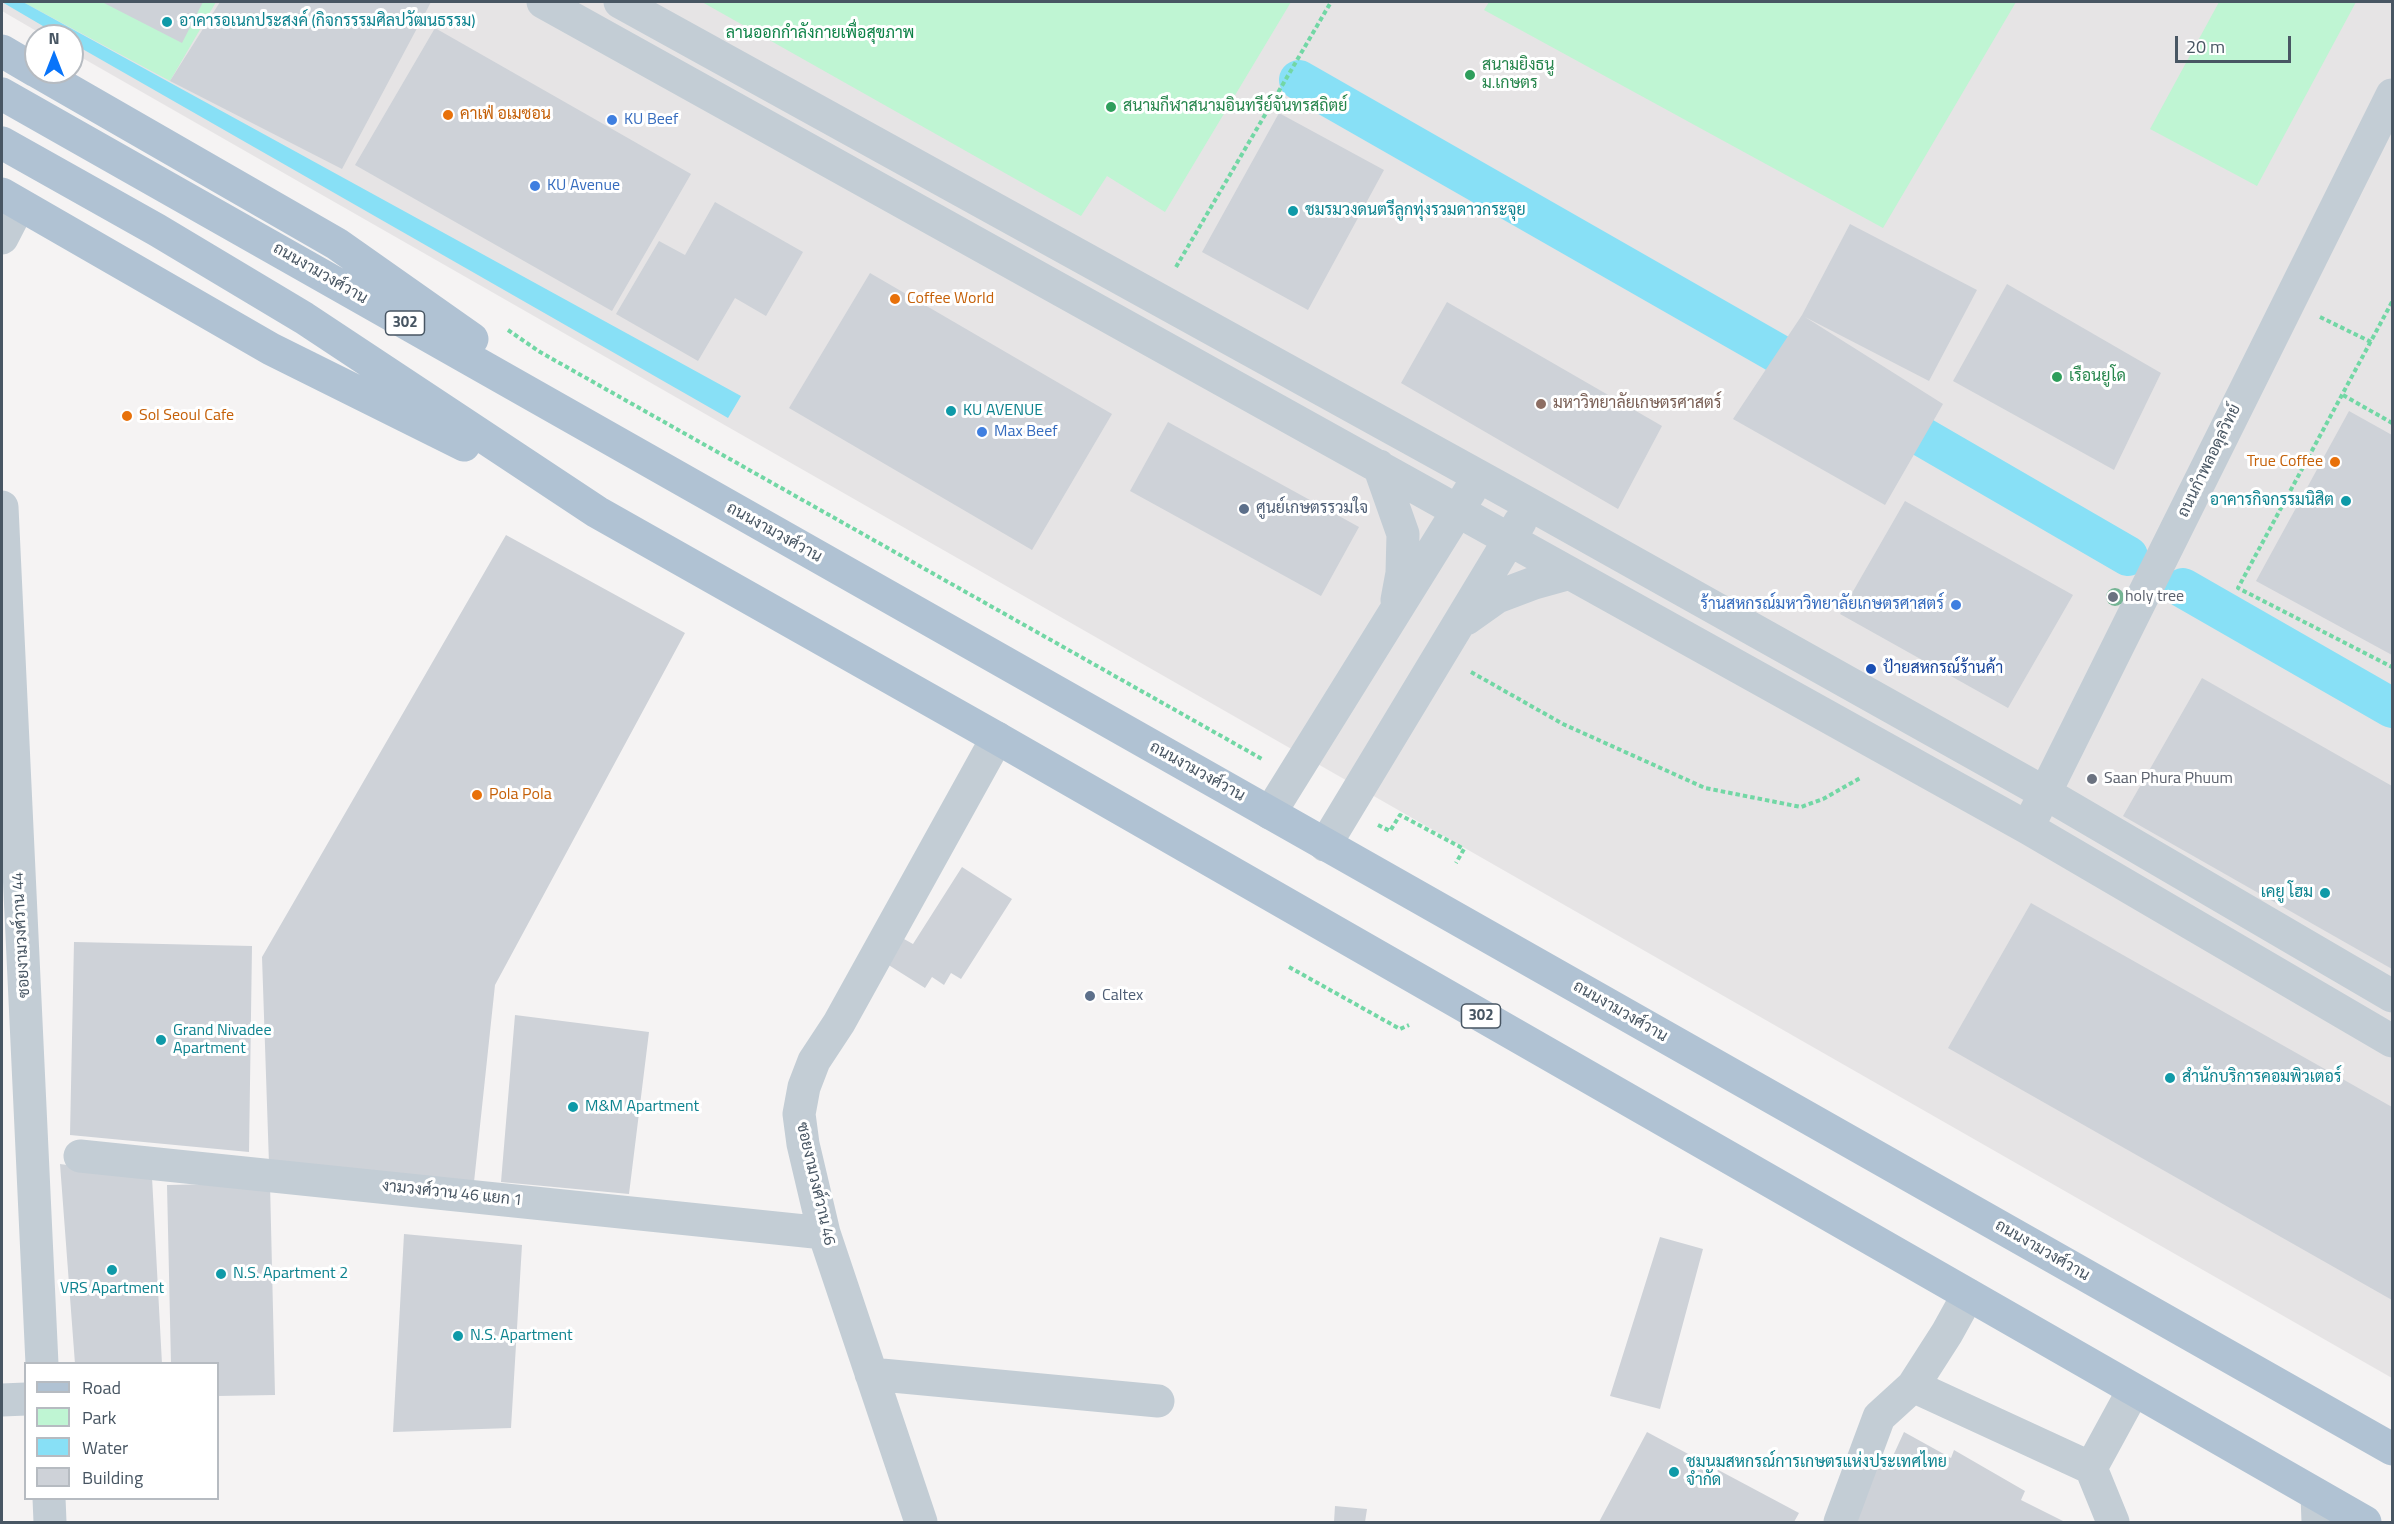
<!DOCTYPE html>
<html>
<head>
<meta charset="utf-8">
<style>
  body { margin:0 }
  #map { position:relative; width:2394px; height:1524px; overflow:hidden; background:#f5f3f3; font-family:"Titillium Web",sans-serif }
  canvas { display:block }
  .frame { position:absolute; inset:0; border:3px solid #485663; pointer-events:none }
  .legend { position:absolute; left:24px; top:1362px; width:195px; height:138px; box-sizing:border-box; background:#fff; border:2px solid #b6bbc1; margin:0; padding:8px 10px; list-style:none; font-size:18px; color:#485663 }
  .legend li { display:flex; align-items:center; gap:12px; height:30px }
  .legend b { width:30px; border:2px solid #b6bbc1 }
  .north { position:absolute; left:24px; top:24px; width:60px; height:60px; box-sizing:border-box; background:#fff; border:2px solid #b6bbc1; border-radius:50%; rotate:0deg; font-size:16px; font-weight:700; line-height:24px; text-align:center; color:#485663 }
  .north::after { content:''; display:block; margin:auto; width:21px; height:27px; background:#0874fa; clip-path:polygon(50% 0,100% 100%,50% 72%,0 100%) }
  .scale { position:absolute; left:2175px; top:36px; width:116px; height:27px; box-sizing:border-box; border:3px solid #485663; border-top:0; padding-left:8px; font-size:18px; line-height:21px; white-space:nowrap; color:#485663; -webkit-text-stroke:4px #fff; paint-order:stroke }
</style>
</head>
<body>
<div id="map">
<canvas width="2394" height="1524"></canvas>
<div class="frame"></div>
<ul class="legend">
<li><b style="height:8px;background:#b0c2d3"></b>Road</li>
<li><b style="height:16px;background:#bff5d3"></b>Park</li>
<li><b style="height:16px;background:#88e0f6"></b>Water</li>
<li><b style="height:16px;background:#ced2d8"></b>Building</li>
</ul>
<div class="north">N</div>
<div class="scale">20 m</div>
</div>
<script>
const context = document.querySelector('canvas').getContext('2d');
context.lineJoin = 'round';
function fill(path, color) { context.fillStyle = color; context.fill(path, 'evenodd'); }
const toPath = rows => new Path2D(rows.map(r => 'M' + r).join(''));
function trace(path, color, width, dash) { context.strokeStyle = color; context.lineWidth = width; context.lineCap = dash ? 'butt' : 'round'; context.setLineDash(dash || []); context.stroke(path); }
function write(font, color, halo, rows, align = 'center') {
  context.font = font + ' "Titillium Web",Sarabun,sans-serif'; context.lineWidth = 6; context.setLineDash([]); context.textBaseline = 'middle'; context.strokeStyle = halo; context.fillStyle = color; for (const [text, x, y, turn = 0] of rows) {
    context.save(); context.translate(x, y); context.rotate((+turn || 0) * Math.PI / 180); context.textAlign = isNaN(turn) ? turn : align; if (halo) context.strokeText(text, 0, 0); context.fillText(text, 0, 0); context.restore();
  }
}
const education = toPath([
  [2,2,2392,2,2392,1378,72,52,72,36,45,36,2,11]
]);
const green = toPath([
  [23,2,216,2,170,81],
  [702,2,1291,2,1165,212,1107,176,1081,216],
  [1489,2,2016,2,1883,228,1484,10],
  [2219,2,2356,2,2257,186,2150,129]
]);
const water = toPath([
  [2,2,23,2,741,396,728,418,72,43,72,36,60,36]
]);
const canal = toPath([
  [1299,80,1824,380],
  [1876,410,2128,556],
  [2183,588,2392,708]
]);
const building = toPath([
  [102,2,203,2,182,43],
  [220,2,431,2,342,169,170,81],
  [435,28,691,174,612,311,355,165],
  [1279,113,1384,170,1308,310,1202,252],
  [715,202,803,252,766,316,735,298,698,361,616,314,659,241,685,255],
  [1850,224,1977,290,1929,381,1805,317,1943,404,1885,505,1733,419,1802,315],
  [870,273,1112,414,1032,550,789,408],
  [2007,284,2161,373,2114,470,1953,381],
  [1447,302,1662,426,1618,509,1401,383],
  [2349,411,2392,435,2392,655,2256,581],
  [1168,422,1359,527,1321,596,1130,491],
  [1905,501,2073,595,2008,708,1840,614],
  [506,535,685,633,495,985,474,1182,269,1164,262,957],
  [2202,678,2392,786,2392,969,2123,816],
  [962,867,1012,899,961,979,951,973,944,985,932,977,925,988,887,964,904,939,913,944],
  [2031,903,2392,1107,2392,1300,1948,1048],
  [74,942,252,946,249,1152,70,1135],
  [515,1015,649,1032,629,1194,501,1182],
  [60,1164,152,1177,162,1364,75,1364],
  [270,1183,275,1395,218,1396,218,1364,171,1364,167,1185],
  [404,1234,522,1245,511,1428,393,1432],
  [1660,1237,1703,1249,1660,1409,1610,1396],
  [1647,1432,1799,1513,1794,1522,1599,1522],
  [1904,1432,1951,1458,1954,1450,2025,1491,2021,1500,2065,1522,1856,1522,1875,1464,1887,1469],
  [1335,1506,1367,1509,1365,1522,1334,1522]
]);
const path = toPath([
  [1176,267,1331,2],
  [2392,302,2238,588,2392,667],
  [2320,317,2371,342],
  [508,330,540,352,1262,759],
  [2343,395,2392,423],
  [1471,672,1563,724,1705,788,1801,807,1823,799,1862,777],
  [1378,825,1390,831,1400,815,1464,849,1456,863],
  [1289,967,1400,1029,1409,1025]
]);
const minor = toPath([
  [543,2,2028,828,2392,1041],
  [620,2,1531,505,2045,793,2392,996],
  [2,238,19,205],
  [1379,466,1403,534,1402,573,1397,600],
  [2,507,42,1364],
  [1466,619,1497,597,1534,583,1570,573],
  [1270,813,1470,491],
  [2035,813,2392,95],
  [1325,845,1520,522],
  [80,1156,824,1233],
  [871,1374,1158,1401],
  [1913,1386,2091,1468,2113,1522],
  [2,1400,26,1399],
  [2091,1468,2133,1391],
  [2317,1495,2318,1522],
  [49,1498,50,1522],
  [921,1522,824,1233,803,1144,799,1114,804,1087,814,1061,839,1023,997,738],
  [1840,1522,1879,1417,1913,1386,1947,1333,1968,1295]
]);
const major = toPath([
  [2,51,36,71],
  [38,72,337,244,472,339],
  [2,94,2392,1449],
  [2,143,157,230,304,318,597,512,997,738,2365,1522],
  [2,194,271,349,464,445]
]);
const trees = [
  [2115,597]
];
const markers = [
  [167,22,6,"#0f9aa8"],
  [1470,75,6,"#2e9e5b"],
  [1111,107,6,"#2e9e5b"],
  [448,115,6,"#e8710a"],
  [612,120,6,"#3f7fe0"],
  [535,186,6,"#3f7fe0"],
  [1293,211,6,"#0f9aa8"],
  [895,299,6,"#e8710a"],
  [2057,377,6,"#2e9e5b"],
  [1541,404,6,"#8d6e63"],
  [951,411,6,"#0f9aa8"],
  [127,416,6,"#e8710a"],
  [982,432,6,"#3f7fe0"],
  [2335,462,6,"#e8710a"],
  [2346,501,6,"#0f9aa8"],
  [1244,509,6,"#5c6f8a"],
  [2113,597,6,"#6b7280"],
  [1956,605,6,"#3f7fe0"],
  [1871,669,6,"#1a4fb4"],
  [2092,779,6,"#6b7280"],
  [477,795,6,"#e8710a"],
  [2325,893,6,"#0f9aa8"],
  [1090,996,6,"#5c6f8a"],
  [161,1040,6,"#0f9aa8"],
  [2170,1078,6,"#0f9aa8"],
  [573,1107,6,"#0f9aa8"],
  [112,1270,6,"#0f9aa8"],
  [221,1274,6,"#0f9aa8"],
  [458,1336,6,"#0f9aa8"],
  [1674,1472,6,"#0f9aa8"]
];
const shields = [
  [405,323,39],
  [1481,1016,39]
];
const shieldNames = [
  ["302",405,323],
  ["302",1481,1016]
];
const cultureNames = [
  ["อาคารอเนกประสงค์ (กิจกรรรมศิลปวัฒนธรรม)",179,22],
  ["ชมรมวงดนตรีลูกทุ่งรวมดาวกระจุย",1305,211],
  ["KU AVENUE",963,411],
  ["อาคารกิจกรรมนิสิต",2334,501,"right"],
  ["เคยู โฮม",2313,893,"right"],
  ["Grand Nivadee",173,1031],
  ["Apartment",173,1049],
  ["สำนักบริการคอมพิวเตอร์",2182,1078],
  ["M&M Apartment",585,1107],
  ["N.S. Apartment 2",233,1274],
  ["VRS Apartment",112,1289,"center"],
  ["N.S. Apartment",470,1336],
  ["ชุมนุมสหกรณ์การเกษตรแห่งประเทศไทย",1686,1463],
  ["จำกัด",1686,1481]
];
const parkNames = [
  ["ลานออกกำลังกายเพื่อสุขภาพ",820,34]
];
const leisureNames = [
  ["สนามยิงธนู",1482,66],
  ["ม.เกษตร",1482,84],
  ["สนามกีฬาสนามอินทรีย์จันทรสถิตย์",1123,107],
  ["เรือนยูโด",2069,377]
];
const foodNames = [
  ["คาเฟ่ อเมซอน",460,115],
  ["Coffee World",907,299],
  ["Sol Seoul Cafe",139,416],
  ["True Coffee",2323,462,"right"],
  ["Pola Pola",489,795]
];
const shopNames = [
  ["KU Beef",624,120],
  ["KU Avenue",547,186],
  ["Max Beef",994,432],
  ["ร้านสหกรณ์มหาวิทยาลัยเกษตรศาสตร์",1944,605,"right"]
];
const streetNames = [
  ["ถนนงามวงศ์วาน",320,274,30],
  ["ถนนกำพลอดุลวิทย์",2210,461,-64],
  ["ถนนงามวงศ์วาน",774,533,29],
  ["ถนนงามวงศ์วาน",1197,772,29],
  ["ซอยงามวงศ์วาน 44",22,935,-93],
  ["ถนนงามวงศ์วาน",1620,1012,30],
  ["ซอยงามวงศ์วาน 46",815,1184,77],
  ["งามวงศ์วาน 46 แยก 1",452,1194,6],
  ["ถนนงามวงศ์วาน",2042,1251,30]
];
const educationNames = [
  ["มหาวิทยาลัยเกษตรศาสตร์",1553,404]
];
const serviceNames = [
  ["ศูนย์เกษตรรวมใจ",1256,509],
  ["Caltex",1102,996]
];
const worshipNames = [
  ["holy tree",2125,597],
  ["Saan Phura Phuum",2104,779]
];
const transitNames = [
  ["ป้ายสหกรณ์ร้านค้า",1883,669]
];
fill(education, '#e6e4e5');
fill(green, '#bff5d3');
fill(water, '#88e0f6');
trace(canal, '#88e0f6', 40);
fill(building, '#ced2d8');
trace(path, '#72d7a5', 4, [4.5, 3]);
trace(minor, '#c3cdd5', 33);
trace(major, '#b0c2d3', 33);
context.fillStyle = '#75b594';
for (const [x, y] of trees) { context.beginPath(); context.arc(x, y, 9, 0, 2 * Math.PI); context.fill(); }
for (const [x, y, r, color] of markers) { const dot = new Path2D(); dot.arc(x, y, r, 0, 2 * Math.PI); context.fillStyle = color; context.fill(dot); trace(dot, '#fff', 2); }
for (const [x, y, w] of shields) { const box = new Path2D(); box.roundRect(x - w / 2, y - 12, w, 24, 4.5); context.fillStyle = '#fff'; context.fill(box); trace(box, '#485663', 1.5); }
write('bold 15px', '#485663', null, shieldNames);
write('16px', '#0d838f', '#fff', cultureNames, 'left');
write('16px', '#0d8247', '#fff', parkNames);
write('16px', '#27864d', '#fff', leisureNames, 'left');
write('16px', '#c56008', '#fff', foodNames, 'left');
write('16px', '#366cbe', '#fff', shopNames, 'left');
write('16px', '#485663', '#fff', streetNames);
write('16px', '#785e54', '#fff', educationNames, 'left');
write('16px', '#4e5e75', '#fff', serviceNames, 'left');
write('16px', '#5b616d', '#fff', worshipNames, 'left');
write('16px', '#164399', '#fff', transitNames, 'left');
</script>
</body>
</html>
